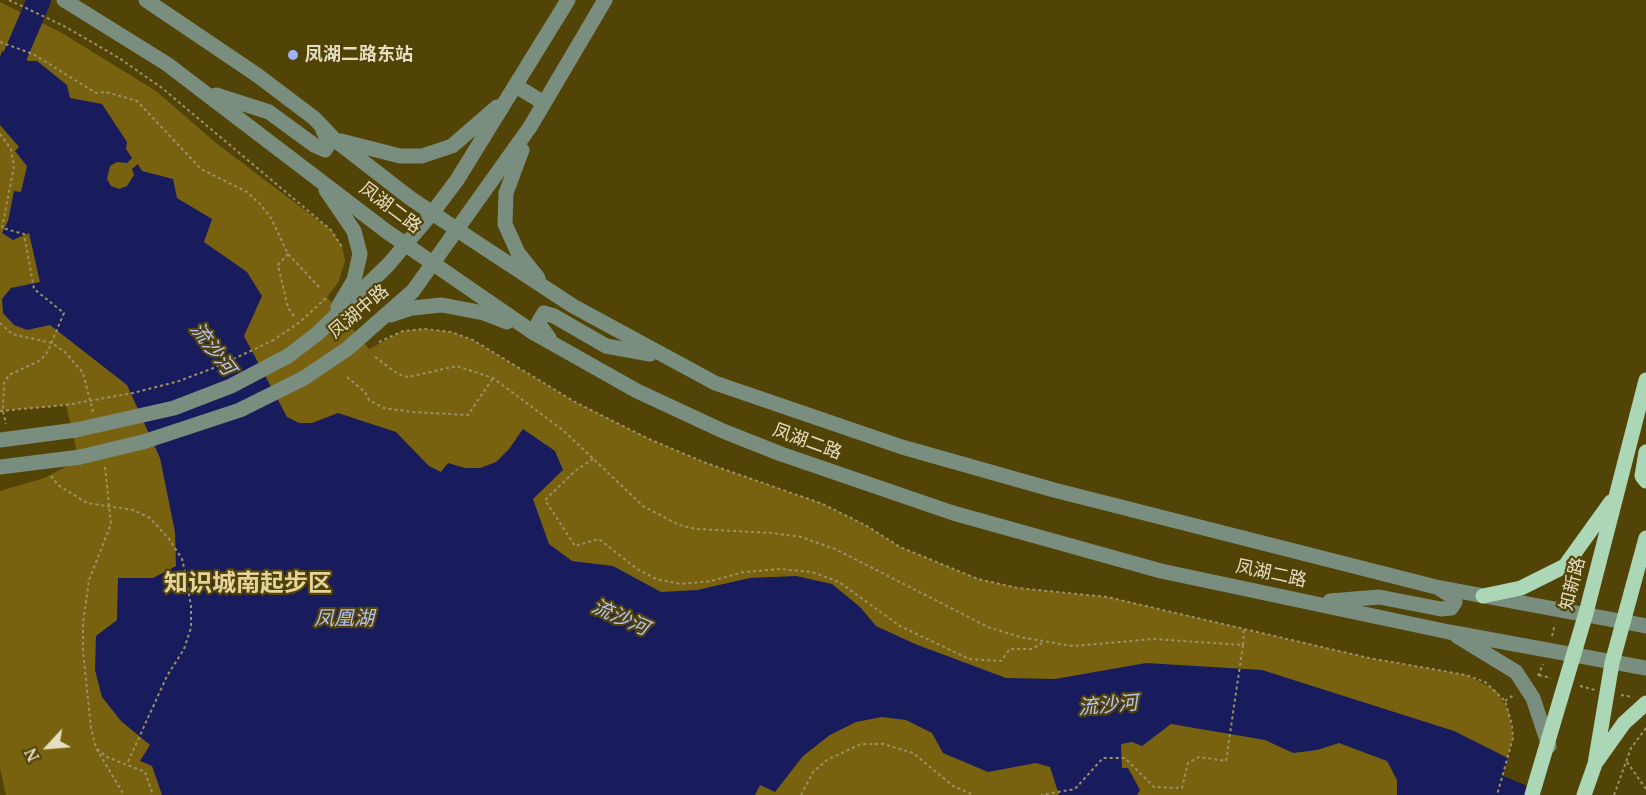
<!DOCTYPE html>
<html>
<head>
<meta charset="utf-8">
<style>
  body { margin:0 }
  #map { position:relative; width:1646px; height:795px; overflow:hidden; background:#524307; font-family:"Noto Serif",serif }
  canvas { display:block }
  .north { position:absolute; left:18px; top:717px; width:60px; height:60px; -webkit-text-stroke:4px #524307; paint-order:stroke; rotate:244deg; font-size:16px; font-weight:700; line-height:24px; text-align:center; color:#e6dec3 }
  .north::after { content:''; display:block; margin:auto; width:21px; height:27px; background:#e6dec3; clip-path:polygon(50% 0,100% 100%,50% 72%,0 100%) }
</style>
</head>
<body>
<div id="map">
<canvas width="1646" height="795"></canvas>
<div class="north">N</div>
</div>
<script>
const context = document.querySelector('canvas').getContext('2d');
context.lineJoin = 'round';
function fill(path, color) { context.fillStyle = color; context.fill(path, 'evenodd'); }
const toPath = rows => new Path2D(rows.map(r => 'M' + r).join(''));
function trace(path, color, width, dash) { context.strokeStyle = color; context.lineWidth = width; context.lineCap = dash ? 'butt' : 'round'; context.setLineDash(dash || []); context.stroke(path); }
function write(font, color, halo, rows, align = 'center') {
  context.font = font + ' "Noto Serif","Noto Sans SC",serif'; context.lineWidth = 4.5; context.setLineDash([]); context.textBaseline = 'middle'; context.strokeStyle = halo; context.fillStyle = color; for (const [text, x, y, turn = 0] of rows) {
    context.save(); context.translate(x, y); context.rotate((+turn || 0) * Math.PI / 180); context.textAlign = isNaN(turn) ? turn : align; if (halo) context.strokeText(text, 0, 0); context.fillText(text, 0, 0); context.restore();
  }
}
const green = toPath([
  [0,2,62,33,156,91,216,143,331,230,342,246,345,261,338,283,327,297,369,349,403,331,425,329,451,332,473,340,575,402,649,439,706,463,823,504,867,526,900,547,978,579,1018,588,1107,597,1369,658,1466,675,1496,690,1509,712,1513,738,1497,795,6,795,0,768,0,491,44,478,79,460,66,405,0,411]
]);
const water = toPath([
  [2,51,28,61,37,61,67,85,70,98,102,104,127,142,126,149,132,158,127,163,117,162,110,166,107,179,111,186,119,189,127,186,134,175,132,169,138,164,142,171,173,179,177,198,212,219,204,242,247,272,262,296,244,336,287,417,299,423,312,423,338,413,396,432,429,466,441,472,448,463,465,468,480,468,496,462,509,449,523,429,555,451,563,470,533,499,549,544,572,561,613,566,661,592,697,590,750,578,796,576,832,584,860,607,876,626,915,644,1006,678,1055,679,1146,663,1262,670,1454,731,1508,758,1497,795,1397,795,1397,780,1387,761,1339,743,1317,750,1293,753,1265,740,1171,724,1142,746,1132,742,1121,744,1122,768,1128,768,1140,790,1137,795,1059,795,1050,767,1036,763,988,772,943,753,932,733,906,720,882,717,856,722,830,735,803,756,775,792,760,785,755,795,162,795,152,766,140,761,150,745,121,721,102,697,95,670,96,636,117,620,118,578,153,578,176,566,175,532,160,458,127,385,50,325,27,330,14,325,3,313,2,299,11,288,40,282,29,233,13,240,2,233,8,221,14,191,21,192,27,166,15,151,19,147,0,125,0,57]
]);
const river = toPath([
  [15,88,15,56,39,0],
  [1470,775,1518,795]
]);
const path = toPath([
  [9,0,64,26,119,58,162,88,331,230,342,247],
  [0,42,33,54,96,93,106,92,137,101,201,169,247,192,260,204,271,218,288,254,321,289],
  [0,134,11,149,14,166,2,228,24,234,34,289,64,313,48,351,41,360,9,375,4,383,3,411,6,424],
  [288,254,278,265,288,308,294,316],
  [0,323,12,334,52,343,65,352,83,373,93,412],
  [272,341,300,322,326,298],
  [379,342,403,331,425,329,451,332,473,340,575,402,649,439,706,463,823,504,867,526,900,547,978,579,1018,588,1107,597,1369,658,1466,675,1485,682,1505,701,1512,725,1513,738,1497,795],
  [375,357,398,374,408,377,457,366,493,378,564,431,643,506,679,525,696,529,772,533,801,537,835,549,988,627,1020,637,1073,646,1154,639,1243,645,1226,761,1199,757,1188,763,1182,788,1154,787,1125,758,1103,758,1075,789,1041,795],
  [347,377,365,392,369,400,384,408,412,412,468,415,493,378],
  [0,411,66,405],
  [593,459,575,471,545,500,575,546,599,539,637,569,656,579,681,584,711,581,744,572,779,569,812,572,839,582,900,626,969,659,1001,661,1010,649,1032,649,1042,643],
  [105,467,111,524,89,580,83,623,83,651,91,728,96,748,124,795],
  [51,476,58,485,87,503,133,510,150,518,169,539,182,559,185,572,191,606,191,628,184,649,167,676,127,764],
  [1552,636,1555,624],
  [1243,645,1244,628],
  [1539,675,1551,678],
  [1538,676,1543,664],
  [1580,686,1595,690],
  [1621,695,1633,697],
  [1505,701,1515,694],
  [97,749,107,757,145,772,153,795],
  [1627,762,1646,789],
  [801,795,813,772,827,760,861,744,883,744,913,753,953,786,974,795],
  [1614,795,1631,748,1646,728]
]);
const minor = toPath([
  [64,0,167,64,386,231,534,333,637,391,723,431,781,454,953,513,1161,571,1449,632,1646,668],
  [146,0,257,75,314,118,335,140,410,198,474,241,573,306,715,383,902,447,1054,490,1436,587,1646,626],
  [516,86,544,103],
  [216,95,269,112,314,145,325,150,329,143,323,130],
  [341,141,400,156,422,156,452,146,497,107],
  [522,150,506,193,505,224,518,253,538,278],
  [326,190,354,231,360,254,354,280,338,307],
  [391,315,412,308,442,305,484,313,507,322],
  [549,338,538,323,544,313,554,316,606,346,650,354],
  [288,356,317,334,388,265,433,212,457,180,568,0],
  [304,378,347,349,413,291,530,127,605,0],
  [0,440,76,430],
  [0,467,80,457],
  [1330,601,1379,597,1441,609,1451,608,1455,602,1453,597,1440,589],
  [1457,636,1516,672,1533,698,1549,746]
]);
const major = toPath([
  [1646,452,1642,476,1646,481],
  [1483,596,1521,588,1565,566,1611,502],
  [1597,761,1624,723,1646,703],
  [1532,795,1586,613,1646,380],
  [1584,795,1595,764,1612,663,1646,538]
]);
const pathBridge = toPath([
  [66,405,133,393,179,381,216,367,272,341]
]);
const minorBridge = toPath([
  [76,430,174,408,231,386,288,356],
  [80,457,143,442,240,410,304,378]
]);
const markers = [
  [293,55,6,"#a1b3fd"]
];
const poiNames = [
  ["凤湖二路东站",305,55]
];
const streetNames = [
  ["凤湖二路",390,208,37],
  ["凤湖中路",359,312,-40],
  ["凤湖二路",807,442,20],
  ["凤湖二路",1271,574,12],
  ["知新路",1573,584,-76]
];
const waterNames = [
  ["流沙河",212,349,53],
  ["流沙河",620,618,24],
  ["凤凰湖",344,619],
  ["流沙河",1108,706,-5]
];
const districtNames = [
  ["知识城南起步区",248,584]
];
fill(green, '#786210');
fill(water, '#181c5d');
trace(river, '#181c5d', 24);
trace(path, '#9c9165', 2, [3, 3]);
trace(minor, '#798e7f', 15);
trace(major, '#abd7b7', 15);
trace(pathBridge, '#9c9165', 2, [3, 3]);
trace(minorBridge, '#798e7f', 15);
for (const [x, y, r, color] of markers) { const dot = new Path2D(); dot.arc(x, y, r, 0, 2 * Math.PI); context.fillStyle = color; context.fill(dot); trace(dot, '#524307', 2); }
write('bold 18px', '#e6dec3', '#524307', poiNames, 'left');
write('18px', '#e6dec3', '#524307', streetNames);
write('italic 20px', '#b3c3ff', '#524307', waterNames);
write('bold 24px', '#e4d39b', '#524307', districtNames);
</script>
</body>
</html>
